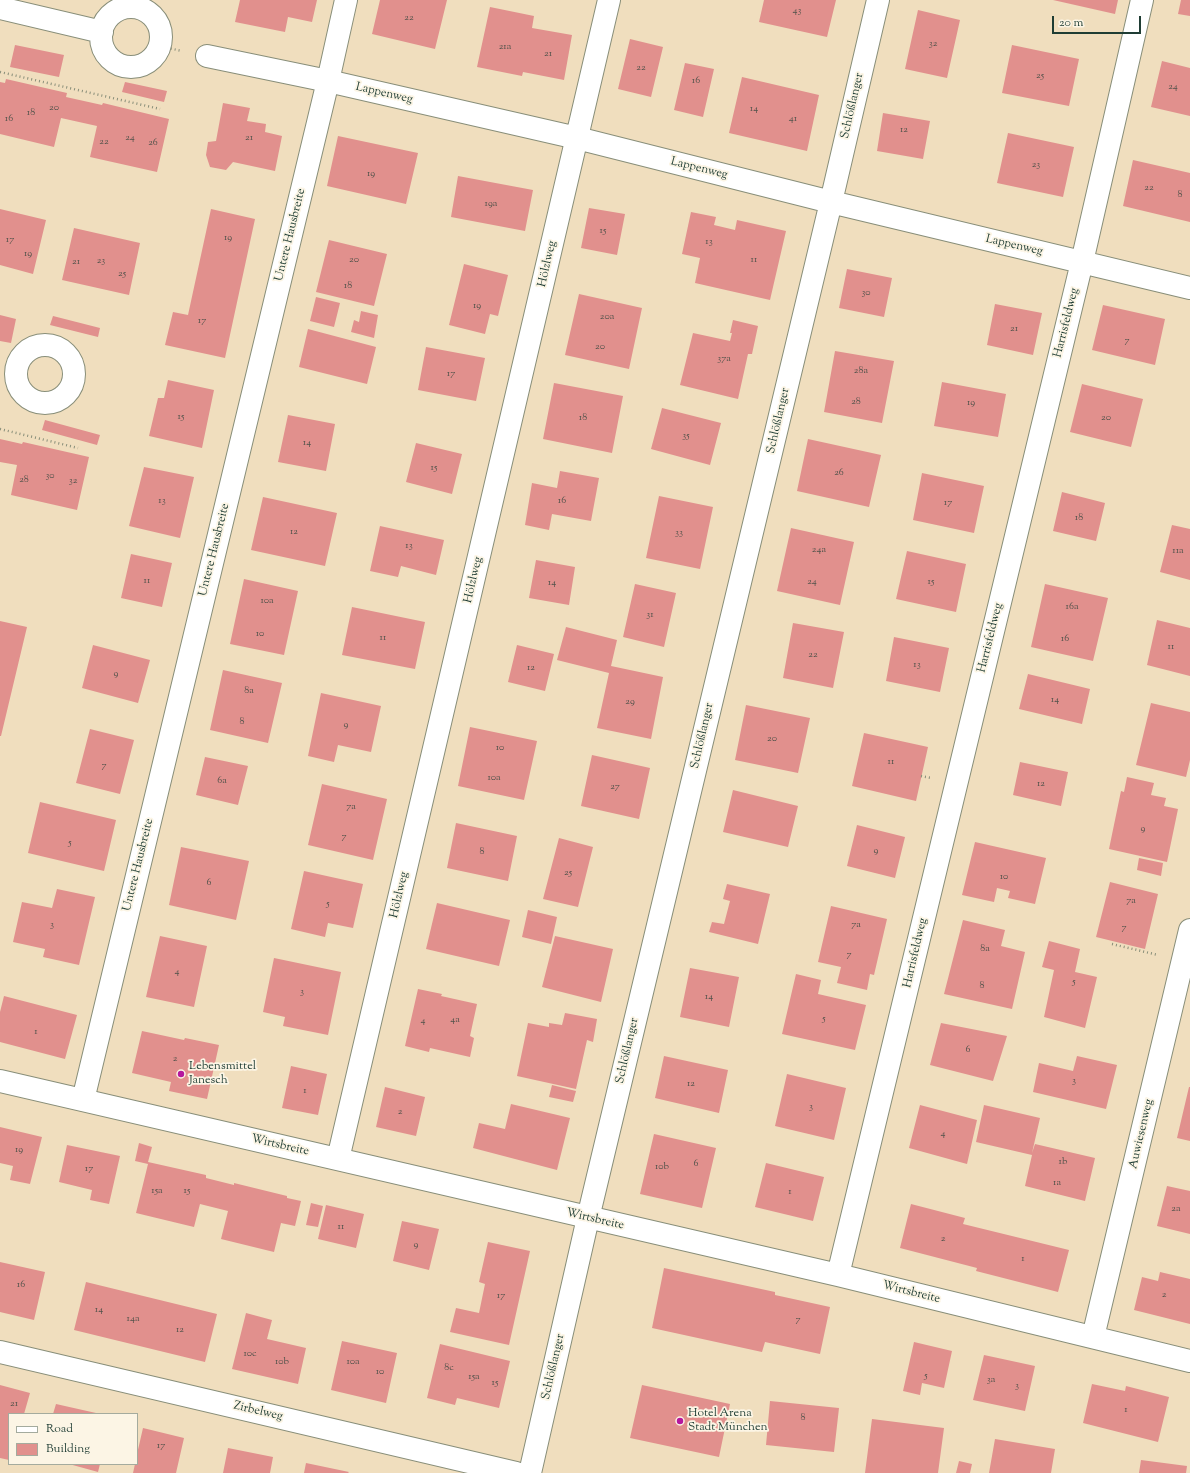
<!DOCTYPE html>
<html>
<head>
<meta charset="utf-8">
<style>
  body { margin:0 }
  #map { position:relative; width:1190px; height:1473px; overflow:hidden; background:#f0debe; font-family:"Sorts Mill Goudy",serif }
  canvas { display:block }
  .legend { position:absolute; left:8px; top:1413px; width:130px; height:52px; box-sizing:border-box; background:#fcf5e5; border:1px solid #a4ab9e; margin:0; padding:5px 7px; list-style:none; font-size:12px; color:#1f3d34 }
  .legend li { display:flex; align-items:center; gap:8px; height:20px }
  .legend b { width:20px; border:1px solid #a4ab9e }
  .scale { position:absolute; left:1052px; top:16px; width:89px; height:18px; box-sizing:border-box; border:2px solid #1f3d34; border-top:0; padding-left:5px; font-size:12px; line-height:14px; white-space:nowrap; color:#1f3d34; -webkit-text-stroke:3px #fcf5e5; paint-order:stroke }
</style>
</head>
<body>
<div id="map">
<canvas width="1190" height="1473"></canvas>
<ul class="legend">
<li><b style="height:5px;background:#fff"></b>Road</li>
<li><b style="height:11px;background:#e1908d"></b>Building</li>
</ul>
<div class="scale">20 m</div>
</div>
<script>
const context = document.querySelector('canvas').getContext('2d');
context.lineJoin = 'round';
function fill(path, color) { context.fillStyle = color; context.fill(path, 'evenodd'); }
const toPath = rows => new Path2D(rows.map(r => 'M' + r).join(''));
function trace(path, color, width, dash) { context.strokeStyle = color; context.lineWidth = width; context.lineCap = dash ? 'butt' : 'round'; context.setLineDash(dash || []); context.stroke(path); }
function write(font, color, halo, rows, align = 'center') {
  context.font = font + ' "Sorts Mill Goudy",serif'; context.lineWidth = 3.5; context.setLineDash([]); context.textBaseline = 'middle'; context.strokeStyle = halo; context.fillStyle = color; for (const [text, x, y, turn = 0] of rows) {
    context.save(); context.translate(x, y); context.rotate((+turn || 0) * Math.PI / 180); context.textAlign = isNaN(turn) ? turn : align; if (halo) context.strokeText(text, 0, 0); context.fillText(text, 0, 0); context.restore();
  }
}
const building = toPath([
  [240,0,317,0,312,22,288,17,285,32,235,22],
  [380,0,447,0,435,49,372,34],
  [764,0,836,0,827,37,759,22],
  [1053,0,1118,0,1115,14],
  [1181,0,1190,0,1190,16,1178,14],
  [490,7,534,16,532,28,572,35,564,80,523,72,522,76,477,67],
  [918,10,960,20,947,78,905,69],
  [630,39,663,47,651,97,618,89],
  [15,45,64,55,59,77,10,67],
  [1012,45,1079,59,1069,106,1002,93],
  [1162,61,1190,68,1190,116,1151,107],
  [685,63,714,69,703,117,674,110],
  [742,77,819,95,807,151,729,133],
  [6,79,67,93,66,97,102,105,103,103,169,119,157,172,90,157,97,126,61,118,54,147,0,134,0,82,5,83],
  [125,82,167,91,164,102,122,92],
  [223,103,250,108,247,121,266,124,265,132,282,136,275,171,233,162,226,170,210,167,206,155,208,142,216,141],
  [883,113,930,121,923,159,877,151],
  [1008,133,1074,147,1063,197,997,183],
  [338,136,418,153,406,204,327,186],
  [1133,160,1190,173,1190,222,1123,206],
  [458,176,533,190,525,231,451,217],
  [589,208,625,214,617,255,581,248],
  [0,209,46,220,33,274,0,265],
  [211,209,255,219,225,358,165,345,173,312,188,315],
  [691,212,716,217,714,225,735,230,737,220,786,231,770,300,695,283,700,258,682,254],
  [74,228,140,243,129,295,62,280],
  [329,240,387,254,374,306,316,292],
  [464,264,508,275,498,316,490,314,485,334,449,325],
  [847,269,892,278,884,317,839,308],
  [579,294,642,308,629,369,565,355],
  [316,297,340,303,334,327,310,321],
  [995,304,1042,313,1033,355,987,345],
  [1103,305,1165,319,1155,365,1092,350],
  [361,311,378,315,374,338,351,332,354,320,359,322],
  [0,315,16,319,11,343,0,341],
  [53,316,100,328,98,337,50,325],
  [733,320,758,326,752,354,748,354,738,399,680,385,693,333,730,341,732,333,730,333],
  [308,329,376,347,367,384,299,367],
  [426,347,485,358,476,401,418,390],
  [835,351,894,361,882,423,824,412],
  [168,380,214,390,202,448,149,436,158,398,164,398],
  [942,382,1006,394,998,437,934,426],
  [554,383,623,396,612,453,543,439],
  [1082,384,1143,399,1131,447,1070,432],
  [662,408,721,423,710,465,651,449],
  [288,415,335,424,326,471,278,462],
  [45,420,100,435,97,445,42,430],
  [0,439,22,444,23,442,89,457,77,510,11,495,17,465,0,462],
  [808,439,881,455,869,507,797,491],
  [416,443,462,454,452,494,406,482],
  [144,467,194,477,180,538,129,526],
  [560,471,599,478,591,521,552,514,549,530,525,525,532,483,557,488],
  [922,473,984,486,974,533,913,520],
  [1062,492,1105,503,1096,541,1053,531],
  [659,496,713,507,700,569,646,558],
  [263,497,337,513,325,566,251,550],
  [1172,525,1190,529,1190,580,1160,572],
  [380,526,444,540,436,575,401,566,398,577,370,571],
  [791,528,854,542,840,605,777,591],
  [907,551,966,564,956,612,896,599],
  [131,554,172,563,162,607,121,598],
  [536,560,575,567,569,605,529,598],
  [244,579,298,591,284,655,230,644],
  [635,584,676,593,664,647,623,637],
  [1045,584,1108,598,1093,661,1031,647],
  [352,607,425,622,415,669,342,655],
  [1157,620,1190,628,1190,676,1147,665],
  [0,621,27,627,1,736,0,736],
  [793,623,844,632,833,688,783,678],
  [566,627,617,640,611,666,663,677,651,739,597,728,609,673,557,660],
  [894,637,949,648,940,692,886,681],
  [93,645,150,660,138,703,82,688],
  [517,645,554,654,545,691,508,682],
  [223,670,282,683,268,743,210,730],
  [1028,674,1090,689,1082,724,1019,709],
  [321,693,381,706,371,752,338,745,334,762,308,756],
  [1151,703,1190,712,1190,760,1186,777,1136,765],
  [746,705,810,718,798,773,735,760],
  [470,727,537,741,524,800,458,786],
  [90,729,134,740,120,794,76,783],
  [864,733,928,747,916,801,852,786],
  [592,755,650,768,639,819,581,806],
  [205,757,248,766,238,805,196,795],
  [1020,762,1068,772,1061,806,1013,795],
  [1127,777,1154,783,1151,795,1166,798,1164,806,1178,809,1167,862,1109,849,1121,791,1124,792],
  [322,784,387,799,373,860,308,845],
  [733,790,798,806,788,847,723,832],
  [40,802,116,820,104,871,28,853],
  [456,823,517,836,508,881,447,868],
  [857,825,905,837,895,878,847,866],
  [559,838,593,847,578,907,543,899],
  [975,842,1046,858,1035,904,1008,898,1010,891,997,888,994,902,962,895],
  [181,847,249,861,236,920,169,905],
  [1139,858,1163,863,1161,876,1137,870],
  [304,871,363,884,353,928,328,923,325,937,291,929],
  [1110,882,1158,894,1145,949,1096,937],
  [727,884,770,894,758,944,709,932,712,922,724,924,730,901,723,899],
  [57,889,95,897,79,965,43,957,45,949,13,942,22,902,52,908],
  [437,903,510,920,499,966,426,949],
  [831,906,887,919,874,975,870,974,867,990,837,983,841,967,818,962],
  [528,910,557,917,551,944,522,937],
  [963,920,1005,930,1001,946,1025,952,1012,1009,944,994],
  [160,936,207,946,194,1007,146,997],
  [555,936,613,949,601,1002,542,987],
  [1049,941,1080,949,1075,972,1097,977,1085,1028,1044,1017,1054,970,1042,967],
  [274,958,341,972,328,1035,283,1026,285,1017,263,1012],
  [690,968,739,977,729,1027,680,1017],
  [796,974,821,980,818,994,866,1005,855,1050,782,1034],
  [418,989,442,994,441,996,477,1004,470,1036,474,1038,470,1057,430,1048,429,1052,405,1046],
  [4,996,77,1015,65,1059,0,1042,0,1012],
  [565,1013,597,1019,593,1042,587,1040,576,1089,517,1076,528,1023,549,1027,549,1023,562,1025],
  [941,1023,1007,1036,993,1081,930,1065],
  [142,1031,184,1040,185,1038,219,1045,207,1099,169,1091,171,1082,132,1073],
  [664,1056,728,1070,719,1113,655,1098],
  [1077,1056,1117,1065,1106,1109,1033,1092,1039,1063,1073,1071],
  [291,1066,327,1074,318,1115,282,1108],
  [787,1074,846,1088,834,1140,775,1126],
  [552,1085,576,1091,573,1102,549,1097],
  [385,1087,425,1097,416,1136,376,1127],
  [1189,1087,1190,1087,1190,1141,1177,1138],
  [511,1104,570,1118,557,1170,473,1148,479,1123,505,1129],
  [920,1105,977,1120,967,1164,909,1148],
  [984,1105,1040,1118,1032,1153,1035,1144,1095,1158,1085,1201,1025,1186,1032,1155,976,1142],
  [0,1127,42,1137,30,1184,10,1180,13,1166,0,1163],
  [654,1134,716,1148,702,1208,640,1194],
  [139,1143,152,1147,148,1162,206,1175,206,1178,234,1185,234,1183,287,1196,287,1198,301,1201,295,1226,281,1223,274,1252,221,1239,228,1211,200,1204,194,1227,136,1213,148,1164,135,1161],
  [67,1145,120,1156,109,1204,90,1200,92,1190,59,1182],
  [766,1163,824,1177,813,1221,755,1207],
  [1167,1186,1190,1191,1190,1234,1157,1226],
  [311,1203,323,1206,318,1227,306,1225],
  [911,1204,965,1218,963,1224,1069,1250,1058,1292,976,1271,977,1268,900,1248],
  [326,1205,364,1214,356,1248,318,1239],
  [402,1221,439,1229,429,1270,393,1261],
  [488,1242,530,1251,509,1345,450,1332,456,1308,479,1313,485,1284,479,1282],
  [0,1262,45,1272,34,1320,0,1312],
  [664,1268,775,1292,775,1295,830,1307,820,1354,765,1342,762,1352,652,1328],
  [1160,1272,1190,1279,1190,1324,1134,1310,1142,1277,1158,1281],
  [86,1282,217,1314,205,1362,74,1330],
  [246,1313,272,1320,267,1339,306,1348,298,1384,232,1369],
  [342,1341,397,1353,386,1403,331,1390],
  [914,1342,952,1351,944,1388,922,1383,920,1395,903,1391],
  [440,1344,510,1361,499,1408,457,1398,455,1405,427,1398],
  [984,1355,1035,1366,1025,1411,973,1400],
  [1092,1384,1125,1391,1126,1386,1169,1397,1158,1442,1083,1423],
  [0,1385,30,1393,24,1414,9,1414,9,1460,0,1458],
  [642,1385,730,1404,719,1457,630,1438],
  [770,1401,839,1408,834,1452,766,1445],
  [56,1404,96,1413,96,1414,53,1414],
  [872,1419,944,1428,938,1473,865,1473],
  [143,1428,184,1438,176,1473,133,1473,135,1464,137,1464,137,1454],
  [995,1439,1055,1449,1051,1473,989,1473],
  [228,1448,273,1457,270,1473,223,1473],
  [1141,1460,1187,1466,1186,1473,1139,1473],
  [959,1461,972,1464,970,1473,956,1473],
  [306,1463,349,1472,348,1473,304,1473],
  [69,1464,100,1464,98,1472]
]);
const path = toPath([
  [159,46,182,51],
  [0,72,160,109],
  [0,429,78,448],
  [921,776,931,778],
  [1112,944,1158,955]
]);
const street = toPath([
  '101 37a30 30 0 1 1 60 0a30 30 0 1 1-60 0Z',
  [0,8,102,32],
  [207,56,328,81,577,138,831,202,1190,288],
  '16 374a29 29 0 1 1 58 0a29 29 0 1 1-58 0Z',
  [0,1081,838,1275,1190,1361],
  [83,1100,328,81,346,0],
  [338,1159,609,0],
  [838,1275,1082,262,1142,0],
  [1093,1337,1190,930],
  [0,1352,516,1473],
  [530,1473,588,1218,831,202,878,0]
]);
const markers = [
  [181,1074,4,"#b5179e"],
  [680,1421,4,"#b5179e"]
];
const numberNames = [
  ["43",797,11],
  ["22",409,18],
  ["32",933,44],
  ["21a",505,47],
  ["21",548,54],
  ["22",641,68],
  ["25",1040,76],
  ["16",696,81],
  ["24",1173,87],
  ["20",54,108],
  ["14",754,109],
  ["18",31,113],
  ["16",9,119],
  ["41",793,119],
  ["12",904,130],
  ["24",130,138],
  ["21",249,138],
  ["22",104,142],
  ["26",153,143],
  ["23",1036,165],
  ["19",371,174],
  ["22",1149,188],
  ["8",1180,195],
  ["19a",491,204],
  ["15",603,231],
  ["19",228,238],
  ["17",10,240],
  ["13",709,242],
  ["19",28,254],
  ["20",354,260],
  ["11",754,260],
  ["23",101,261],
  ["21",76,262],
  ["25",122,274],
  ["18",348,286],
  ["30",866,293],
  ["19",477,306],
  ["20a",607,317],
  ["17",202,321],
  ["21",1014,329],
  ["7",1127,341],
  ["20",600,347],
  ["37a",724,359],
  ["28a",861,371],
  ["17",451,374],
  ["28",856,402],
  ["19",971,403],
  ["15",181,417],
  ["18",583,418],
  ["20",1106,418],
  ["35",686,436],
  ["14",307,443],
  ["15",434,468],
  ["26",839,473],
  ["30",50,476],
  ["28",24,480],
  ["32",73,481],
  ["13",162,501],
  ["16",562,501],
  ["17",948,503],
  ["18",1079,518],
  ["12",294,532],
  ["33",679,533],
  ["13",409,546],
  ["24a",819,550],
  ["11a",1178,551],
  ["11",147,581],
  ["24",812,582],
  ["15",931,582],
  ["14",552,583],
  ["10a",267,601],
  ["16a",1072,607],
  ["31",650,615],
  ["10",260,634],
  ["11",383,638],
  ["16",1065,639],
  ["11",1171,647],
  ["22",813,655],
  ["13",917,665],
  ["12",531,668],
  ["9",116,674],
  ["8a",249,691],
  ["14",1055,700],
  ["29",630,702],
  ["8",242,722],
  ["9",346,725],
  ["20",772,739],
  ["10",500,748],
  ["11",891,762],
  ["7",104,766],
  ["10a",494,778],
  ["6a",222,781],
  ["12",1041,784],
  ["27",615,787],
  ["7a",351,807],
  ["9",1143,829],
  ["7",344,837],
  ["5",70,843],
  ["9",876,851],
  ["8",482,852],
  ["25",568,873],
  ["10",1004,877],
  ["6",209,883],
  ["7a",1131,901],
  ["5",328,904],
  ["3",52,925],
  ["7a",856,925],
  ["7",1124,928],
  ["8a",985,949],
  ["7",849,955],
  ["4",177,972],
  ["5",1074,982],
  ["8",982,986],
  ["3",302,992],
  ["14",709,997],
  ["5",824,1019],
  ["4a",455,1020],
  ["4",423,1021],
  ["1",36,1032],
  ["6",968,1050],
  ["2",175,1059],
  ["3",1074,1081],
  ["12",691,1084],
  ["1",305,1091],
  ["3",811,1107],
  ["2",400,1112],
  ["4",943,1134],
  ["19",19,1150],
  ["1b",1063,1162],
  ["6",696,1164],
  ["10b",662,1167],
  ["17",89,1169],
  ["1a",1057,1183],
  ["15a",157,1191],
  ["15",187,1191],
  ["1",790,1192],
  ["2a",1176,1209],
  ["11",341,1227],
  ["2",943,1239],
  ["9",416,1245],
  ["1",1023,1259],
  ["16",21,1285],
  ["2",1164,1295],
  ["17",501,1296],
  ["14",99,1310],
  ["14a",133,1319],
  ["7",798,1320],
  ["12",180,1330],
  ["10c",250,1354],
  ["10b",282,1362],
  ["10a",353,1362],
  ["8c",449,1368],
  ["10",380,1372],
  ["5",926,1376],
  ["15a",474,1377],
  ["3a",991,1380],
  ["15",495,1383],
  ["3",1017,1386],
  ["21",14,1404],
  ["1",1126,1410],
  ["8",803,1418],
  ["17",161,1446]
];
const streetNames = [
  ["Lappenweg",384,94,13],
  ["Schlößlanger",853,106,-77],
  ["Lappenweg",699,169,14],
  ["Untere Hausbreite",291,235,-76],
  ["Lappenweg",1014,246,13],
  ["Hölzlweg",548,264,-77],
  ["Harrisfeldweg",1067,323,-76],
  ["Schlößlanger",779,421,-77],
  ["Untere Hausbreite",215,550,-76],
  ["Hölzlweg",474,580,-77],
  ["Harrisfeldweg",991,638,-76],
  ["Schlößlanger",703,736,-77],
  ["Untere Hausbreite",139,865,-76],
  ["Hölzlweg",400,895,-77],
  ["Harrisfeldweg",916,953,-77],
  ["Schlößlanger",628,1051,-77],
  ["Auwiesenweg",1142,1134,-77],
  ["Wirtsbreite",280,1146,13],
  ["Wirtsbreite",595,1220,13],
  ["Wirtsbreite",911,1293,14],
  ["Schlößlanger",554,1367,-77],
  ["Zirbelweg",258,1412,13]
];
const poiNames = [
  ["Lebensmittel",189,1067],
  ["Janesch",189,1081],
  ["Hotel Arena",688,1414],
  ["Stadt München",688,1428]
];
fill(building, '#e1908d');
trace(street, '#888e79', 24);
trace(path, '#888e79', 2.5, [1, 3]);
trace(street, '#fff', 22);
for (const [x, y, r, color] of markers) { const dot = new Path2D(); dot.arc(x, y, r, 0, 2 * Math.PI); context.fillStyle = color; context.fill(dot); trace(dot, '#fcf5e5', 1.5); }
write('10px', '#50524a', null, numberNames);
write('12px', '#1f3d34', '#fcf5e5', streetNames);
write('12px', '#1f3d34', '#fcf5e5', poiNames, 'left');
</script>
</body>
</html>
